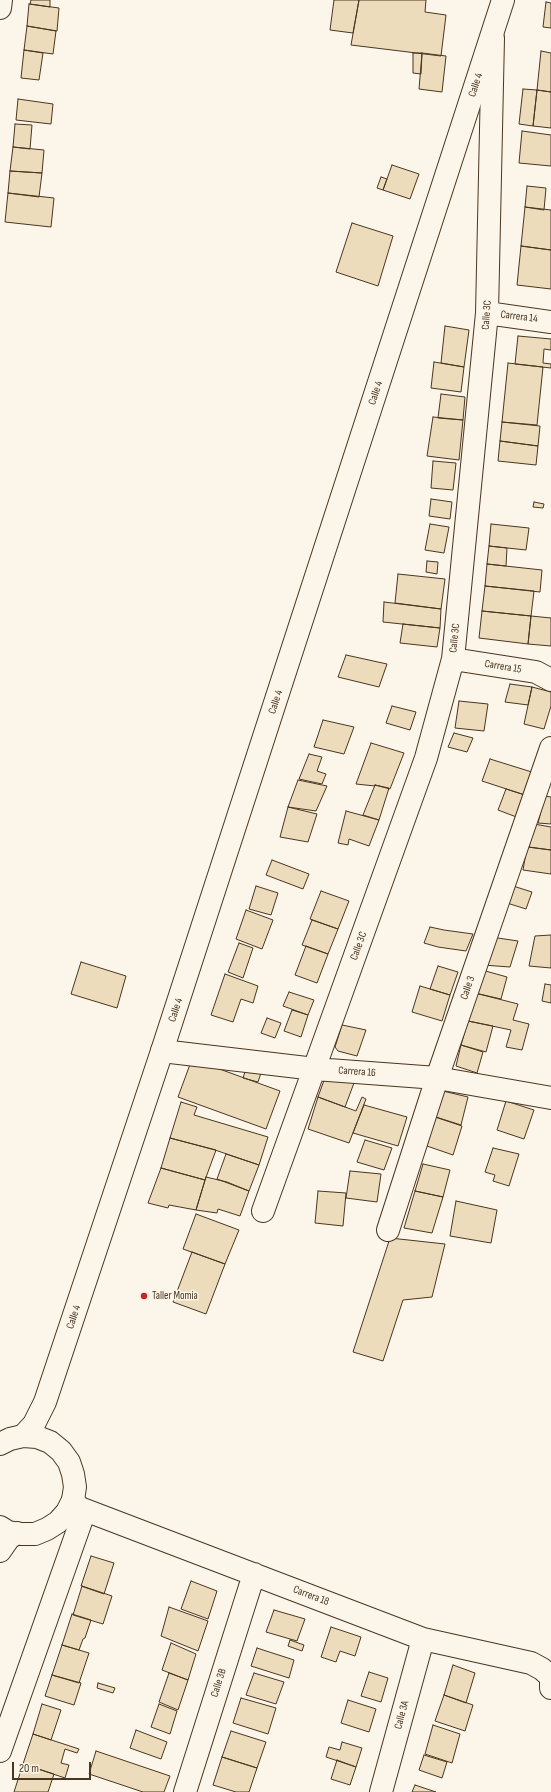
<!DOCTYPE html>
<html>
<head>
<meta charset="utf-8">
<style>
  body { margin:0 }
  #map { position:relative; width:551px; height:1792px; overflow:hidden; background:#fbf6e9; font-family:"Sofia Sans Condensed",sans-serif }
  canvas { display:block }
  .scale { position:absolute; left:12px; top:1762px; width:79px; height:18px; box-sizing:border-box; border:2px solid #4a3520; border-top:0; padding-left:5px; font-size:12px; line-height:14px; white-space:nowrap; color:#4a3520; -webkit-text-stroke:3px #fbf6e9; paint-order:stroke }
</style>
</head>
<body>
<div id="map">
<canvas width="551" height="1792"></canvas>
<div class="scale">20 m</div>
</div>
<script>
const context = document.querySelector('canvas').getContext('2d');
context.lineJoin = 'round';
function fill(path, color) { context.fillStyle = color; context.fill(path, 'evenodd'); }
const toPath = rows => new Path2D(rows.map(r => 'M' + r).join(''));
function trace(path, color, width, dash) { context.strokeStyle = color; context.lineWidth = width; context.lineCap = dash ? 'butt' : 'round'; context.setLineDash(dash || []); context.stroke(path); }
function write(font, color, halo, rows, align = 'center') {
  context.font = font + ' "Sofia Sans Condensed",sans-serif'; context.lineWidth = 3; context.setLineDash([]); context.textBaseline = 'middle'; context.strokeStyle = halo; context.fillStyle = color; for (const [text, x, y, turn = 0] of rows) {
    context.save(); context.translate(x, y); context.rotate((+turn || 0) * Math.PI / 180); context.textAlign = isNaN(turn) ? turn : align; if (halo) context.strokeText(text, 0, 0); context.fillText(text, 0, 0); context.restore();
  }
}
const building = toPath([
  [31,0,50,0,50,7,30,4,31,0],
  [334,0,359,0,353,33,330,30,334,0],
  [359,0,426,0,425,12,446,15,441,56,351,45,359,0],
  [546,2,551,3,551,28,543,27,546,2],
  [29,4,59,8,57,31,27,26,29,4],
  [27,26,56,31,53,54,24,50,27,26],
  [24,50,43,53,39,80,21,78,24,50],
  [541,51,551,53,551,92,537,90,541,51],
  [413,53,422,53,421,74,413,73,413,53],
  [422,53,446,56,442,92,419,89,422,53],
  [523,89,537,90,533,126,519,124,523,89],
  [537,90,551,92,551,128,533,126,537,90],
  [18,99,53,104,51,124,16,120,18,99],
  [15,124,32,125,30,149,13,147,15,124],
  [522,131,551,135,551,166,519,163,522,131],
  [13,147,44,150,42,173,10,171,13,147],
  [392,165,419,174,410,199,383,190,392,165],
  [10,171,42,173,39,197,8,193,10,171],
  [381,177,387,179,383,190,377,188,381,177],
  [527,186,546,188,544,210,525,207,527,186],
  [8,193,54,198,51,227,5,222,8,193],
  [525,207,551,210,551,250,521,246,525,207],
  [352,223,393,236,378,286,336,272,352,223],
  [521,246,551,250,551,289,517,285,521,246],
  [445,326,469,330,464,367,441,363,445,326],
  [518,336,551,339,551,350,544,349,543,363,551,364,551,368,515,364,518,336],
  [434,362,464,367,461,392,431,388,434,362],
  [508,363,543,367,537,425,502,422,508,363],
  [441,394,465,397,463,420,438,418,441,394],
  [433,417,463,420,459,460,427,456,433,417],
  [502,422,540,426,538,446,500,441,502,422],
  [500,441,538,446,536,465,498,461,500,441],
  [433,461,456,463,453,490,431,488,433,461],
  [431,499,452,502,450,519,429,516,431,499],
  [534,502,544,504,543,508,533,507,534,502],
  [430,524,449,527,444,553,425,550,430,524],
  [491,524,529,528,526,550,489,546,491,524],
  [489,546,507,548,506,566,487,564,489,546],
  [427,561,438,562,437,574,426,572,427,561],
  [487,564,542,570,540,592,485,586,487,564],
  [398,574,445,579,441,609,395,603,398,574],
  [485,586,534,591,531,616,482,611,485,586],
  [384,602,441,609,440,628,383,622,384,602],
  [482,611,531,616,528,644,479,638,482,611],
  [531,616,551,618,551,646,528,644,531,616],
  [403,624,440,628,437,647,400,643,403,624],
  [346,655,387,664,379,687,338,677,346,655],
  [510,684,532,687,528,705,505,702,510,684],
  [532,687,551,692,551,706,544,729,524,724,532,687],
  [459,701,488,704,484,731,455,728,459,701],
  [392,706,416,712,410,730,386,723,392,706],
  [323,720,354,727,344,754,314,747,323,720],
  [454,733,473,738,467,752,448,747,454,733],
  [371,743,404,753,390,789,375,785,375,786,356,784,371,743],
  [309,754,322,757,317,771,326,774,322,784,299,779,309,754],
  [490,759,535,773,528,796,482,781,490,759],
  [298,780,327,786,316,811,288,807,298,780],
  [375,785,389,788,379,820,363,815,375,785],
  [506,789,528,796,519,818,498,810,506,789],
  [545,796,551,797,551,824,538,823,545,796],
  [288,807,317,814,308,842,280,837,288,807],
  [346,811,379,820,369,846,349,839,348,845,338,843,346,811],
  [534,824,551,827,551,850,529,847,534,824],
  [527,847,551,850,551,874,523,870,527,847],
  [272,860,309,874,303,889,266,875,272,860],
  [256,886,278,893,271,915,249,909,256,886],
  [513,886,532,892,526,909,507,903,513,886],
  [321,891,349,901,338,929,310,919,321,891],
  [246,910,273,920,262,949,236,939,246,910],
  [312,920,338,929,328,954,302,945,312,920],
  [430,927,444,930,473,934,466,951,438,947,424,943,430,927],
  [551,935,551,968,529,966,535,936,551,935],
  [491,937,518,941,510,967,483,965,491,937],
  [239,943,253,948,243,978,228,972,239,943],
  [306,946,328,954,317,983,295,975,306,946],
  [81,962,126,976,117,1008,71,994,81,962],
  [438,966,458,972,450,995,430,989,438,966],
  [482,970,507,977,501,999,475,993,482,970],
  [225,974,258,986,253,1003,241,999,233,1022,211,1015,225,974],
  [545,984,551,985,551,1003,542,1001,545,984],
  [420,986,450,995,442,1021,412,1012,420,986],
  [289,992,314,1000,308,1015,283,1006,289,992],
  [475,993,518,1004,513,1020,529,1024,522,1050,506,1047,511,1030,468,1021,475,993],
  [292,1010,308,1015,301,1037,284,1031,292,1010],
  [267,1018,281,1023,275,1038,261,1033,267,1018],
  [468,1021,493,1026,486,1052,461,1045,468,1021],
  [342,1025,366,1030,357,1056,338,1051,335,1047,342,1025],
  [461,1045,483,1052,477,1073,456,1066,461,1045],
  [192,1059,280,1091,266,1129,178,1097,192,1059],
  [248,1063,263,1067,258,1082,243,1078,248,1063],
  [327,1072,354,1083,345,1107,318,1097,327,1072],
  [443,1091,468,1097,461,1125,436,1117,443,1091],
  [318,1097,356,1111,362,1097,366,1099,349,1143,308,1129,318,1097],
  [506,1101,534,1110,524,1139,497,1130,506,1101],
  [181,1102,197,1107,194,1115,268,1137,259,1165,215,1150,170,1138,181,1102],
  [364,1105,407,1117,398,1146,353,1133,364,1105],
  [435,1117,462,1126,453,1155,427,1146,435,1117],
  [170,1138,216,1150,205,1180,161,1168,170,1138],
  [365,1140,392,1148,384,1170,357,1162,365,1140],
  [493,1148,519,1154,509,1186,493,1181,495,1175,485,1172,493,1148],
  [226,1154,259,1165,249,1191,217,1179,226,1154],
  [423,1164,450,1170,443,1197,415,1191,423,1164],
  [161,1168,205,1180,196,1210,169,1205,168,1208,148,1203,161,1168],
  [350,1171,381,1174,377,1202,346,1198,350,1171],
  [206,1177,227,1182,249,1191,240,1216,218,1209,217,1213,196,1210,206,1177],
  [318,1191,346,1193,343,1226,315,1223,318,1191],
  [415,1191,443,1197,432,1233,404,1228,415,1191],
  [456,1201,497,1210,491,1243,450,1236,456,1201],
  [196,1214,239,1230,225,1264,183,1249,196,1214],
  [390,1238,445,1244,432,1297,403,1300,383,1361,353,1352,390,1238],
  [192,1252,225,1264,206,1314,173,1302,192,1252],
  [91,1556,114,1563,104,1594,81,1586,91,1556],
  [191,1581,217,1591,208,1619,181,1609,191,1581],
  [82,1586,112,1596,103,1624,73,1615,82,1586],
  [169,1607,208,1621,198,1651,161,1636,169,1607],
  [274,1610,305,1619,297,1641,266,1632,274,1610],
  [72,1614,91,1620,85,1638,83,1639,79,1650,62,1645,72,1614],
  [331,1627,361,1637,355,1656,340,1651,336,1662,321,1657,331,1627],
  [290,1640,304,1645,302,1651,288,1646,290,1640],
  [171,1643,196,1654,188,1680,162,1670,171,1643],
  [62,1645,89,1653,79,1683,52,1675,62,1645],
  [257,1648,294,1660,289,1678,251,1666,257,1648],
  [453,1665,475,1673,466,1703,444,1695,453,1665],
  [369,1672,388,1678,381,1702,361,1696,369,1672],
  [169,1673,188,1680,178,1710,159,1702,169,1673],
  [254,1673,284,1682,276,1704,246,1695,254,1673],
  [52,1675,81,1683,74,1705,45,1696,52,1675],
  [98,1683,115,1688,113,1693,97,1688,98,1683],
  [444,1695,473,1705,465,1731,435,1721,444,1695],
  [241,1698,276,1708,268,1734,233,1723,241,1698],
  [348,1700,376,1709,369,1732,341,1723,348,1700],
  [42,1704,61,1710,51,1740,33,1734,42,1704],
  [159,1704,177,1711,170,1734,151,1727,159,1704],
  [433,1725,460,1734,452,1763,425,1754,433,1725],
  [136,1730,167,1742,161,1759,130,1748,136,1730],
  [231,1731,266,1742,257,1768,222,1757,231,1731],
  [33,1734,79,1749,77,1753,65,1749,61,1763,69,1765,65,1778,23,1764,33,1734],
  [342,1742,362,1748,356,1767,326,1757,329,1747,340,1750,342,1742],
  [96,1751,170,1776,164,1792,143,1792,89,1774,96,1751],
  [424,1755,447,1762,442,1778,419,1770,424,1755],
  [222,1757,257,1768,249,1792,236,1792,213,1785,222,1757],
  [337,1760,356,1767,350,1785,331,1779,337,1760],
  [23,1764,54,1774,48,1792,14,1792,23,1764],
  [415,1785,436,1792,412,1792,415,1785]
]);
const minor = toPath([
  [0,8,1,0],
  [487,313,551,322],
  [453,659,536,672,551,680],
  [162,1051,315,1069,437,1078,551,1098],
  [263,1211,426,758,453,659,487,313,493,38],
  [388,1230,437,1078,551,748],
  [73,1500,78,1507,85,1510,423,1639,531,1663,542,1669,551,1677,551,1688],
  [0,1751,85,1510],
  [185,1792,254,1574],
  [381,1792,423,1639]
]);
const tertiary = toPath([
  [23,1436,34,1424,45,1402,162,1051,503,0]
]);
const secondary = toPath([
  [0,1444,10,1439,23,1436,37,1437,50,1442,61,1451,69,1462,73,1474,75,1487,73,1500,67,1512,58,1522,47,1529,35,1534,21,1534,8,1532,0,1527],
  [0,1551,9,1538,17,1533]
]);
const markers = [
  [144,1296,4,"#c62828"]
];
const streetNames = [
  ["Calle 4",476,85,-72],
  ["Calle 3C",487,315,-86],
  ["Carrera 14",519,317,7],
  ["Calle 4",376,393,-72],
  ["Calle 3C",455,638,-84],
  ["Carrera 15",503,667,9],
  ["Calle 4",276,702,-72],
  ["Calle 3C",359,946,-70],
  ["Calle 3",468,988,-71],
  ["Calle 4",176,1010,-72],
  ["Carrera 16",357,1072,4],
  ["Calle 4",74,1317,-72],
  ["Carrera 18",311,1596,21],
  ["Calle 3B",219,1683,-73],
  ["Calle 3A",402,1715,-75]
];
const poiNames = [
  ["Taller Momia",152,1296]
];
fill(building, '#ecdcbc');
trace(building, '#4a3520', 1);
trace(minor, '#4a3520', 24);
trace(tertiary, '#4a3520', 24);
trace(secondary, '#4a3520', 24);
trace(minor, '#fbf6e9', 22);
trace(tertiary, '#fbf6e9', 22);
trace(secondary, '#fbf6e9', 22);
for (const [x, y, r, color] of markers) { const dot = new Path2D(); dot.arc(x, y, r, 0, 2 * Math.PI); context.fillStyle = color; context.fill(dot); trace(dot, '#fbf6e9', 1.5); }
write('11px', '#4a3520', '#fbf6e9', streetNames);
write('11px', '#4a3520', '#fbf6e9', poiNames, 'left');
</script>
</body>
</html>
